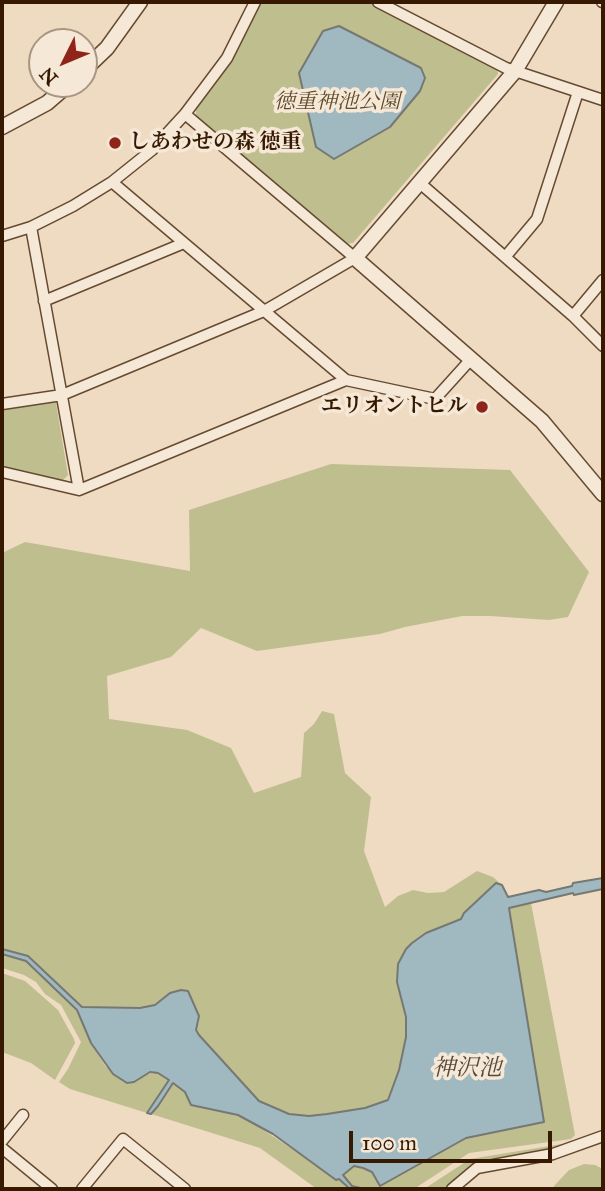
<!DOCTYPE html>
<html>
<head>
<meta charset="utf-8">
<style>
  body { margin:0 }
  #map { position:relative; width:605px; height:1191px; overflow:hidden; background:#efdbc2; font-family:"IM FELL Great Primer",serif }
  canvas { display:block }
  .frame { position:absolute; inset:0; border:4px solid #371901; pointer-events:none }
  .north { position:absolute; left:28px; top:28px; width:70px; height:70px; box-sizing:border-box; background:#f5e8d7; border:2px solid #a99581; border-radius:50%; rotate:227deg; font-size:19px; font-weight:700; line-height:28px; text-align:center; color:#371901 }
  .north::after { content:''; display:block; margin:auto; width:24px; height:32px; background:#8f2418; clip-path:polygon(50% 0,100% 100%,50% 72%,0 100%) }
  .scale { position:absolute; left:349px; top:1131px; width:203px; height:32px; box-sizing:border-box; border:4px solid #371901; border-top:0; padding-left:9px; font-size:21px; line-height:24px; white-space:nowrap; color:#371901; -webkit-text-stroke:5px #f5e8d7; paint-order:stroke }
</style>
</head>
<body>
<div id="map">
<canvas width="605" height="1191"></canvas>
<div class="frame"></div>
<div class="north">N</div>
<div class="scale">100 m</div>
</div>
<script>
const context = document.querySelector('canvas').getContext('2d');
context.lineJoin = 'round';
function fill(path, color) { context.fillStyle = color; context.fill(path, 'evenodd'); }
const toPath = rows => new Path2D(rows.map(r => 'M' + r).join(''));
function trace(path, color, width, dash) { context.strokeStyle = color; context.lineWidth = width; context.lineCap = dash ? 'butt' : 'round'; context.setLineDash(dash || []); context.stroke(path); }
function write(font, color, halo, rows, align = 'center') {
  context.font = font + ' "IM FELL Great Primer","Noto Serif JP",serif'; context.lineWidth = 7; context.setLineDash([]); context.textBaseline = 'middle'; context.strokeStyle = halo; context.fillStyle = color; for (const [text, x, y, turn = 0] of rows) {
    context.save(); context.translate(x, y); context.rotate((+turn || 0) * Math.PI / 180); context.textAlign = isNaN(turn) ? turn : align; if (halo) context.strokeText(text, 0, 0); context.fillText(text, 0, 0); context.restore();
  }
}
const green = toPath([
  [262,2,368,2,497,69,498,74,353,243,345,244,196,116,196,109,233,60],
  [53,400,56,403,68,475,62,481,2,467,2,408],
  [331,464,510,470,589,572,568,617,549,620,490,616,462,616,405,627,380,634,257,651,201,628,171,657,107,676,109,719,187,730,231,748,254,793,301,777,304,733,314,724,322,711,334,714,345,773,371,797,364,851,385,907,398,896,413,890,428,893,444,892,477,871,493,877,502,885,496,883,488,890,462,919,426,933,406,949,398,964,397,982,406,1017,406,1037,399,1070,388,1100,365,1108,309,1116,289,1114,259,1101,199,1035,196,1031,199,1021,170,993,154,1005,140,1008,82,1007,28,956,2,949,2,553,25,542,190,571,189,510],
  [531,903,575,1135,571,1139,469,1153,414,1189,365,1189,353,1186,343,1175,354,1166,372,1172,380,1186,466,1138,544,1122,509,907],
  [2,954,25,960,77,1010,91,1043,106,1067,144,1074,158,1073,170,1080,147,1113,70,1089,59,1082,68,1069,81,1042,61,1005,45,994,36,982,24,975,2,968],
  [2,973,25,981,58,1010,74,1039,75,1043,55,1080,31,1063,2,1052],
  [173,1083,185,1092,191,1105,238,1115,256,1125,352,1189,317,1189,260,1148,151,1114],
  [568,1143,555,1149,482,1160,471,1165,445,1189,424,1189,470,1159],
  [584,1164,595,1165,603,1169,603,1189,554,1189,554,1186,569,1170]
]);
const water = toPath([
  [339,26,421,68,425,78,420,91,390,127,334,159,316,147,299,73,323,31,339,26],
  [603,878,603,889,574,895,573,893,509,908,544,1122,466,1138,380,1186,372,1172,363,1168,354,1166,343,1175,352,1186,365,1189,350,1189,339,1179,336,1180,273,1134,238,1115,191,1105,185,1092,173,1083,158,1106,151,1114,147,1113,169,1080,158,1073,150,1072,134,1082,127,1083,113,1074,91,1043,77,1010,26,961,2,954,2,949,28,956,82,1007,140,1008,155,1005,170,993,181,990,188,991,199,1016,196,1030,199,1035,259,1101,289,1114,309,1116,327,1114,365,1108,388,1100,399,1070,406,1037,406,1017,397,982,398,964,406,949,412,943,426,933,461,919,464,913,496,883,502,885,508,897,539,890,546,892,572,886,573,883,603,878]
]);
const minor = toPath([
  [378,2,506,68,603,100],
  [602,2,603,2],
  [112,182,346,380,435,399,472,358],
  [421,184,573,316,603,346],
  [31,227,79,490],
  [2,236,31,227,73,206,112,182,152,150,185,114,227,58,255,2],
  [506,256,537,219,578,92],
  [44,301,184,243],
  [573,316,603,280],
  [2,404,62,395,264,311,355,258,185,114],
  [2,472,79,490,346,380],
  [2,1141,23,1115],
  [2,1148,52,1189],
  [82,1189,123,1139,185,1189],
  [452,1189,477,1168,553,1154,603,1136]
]);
const tertiary = toPath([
  [556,2,515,71,355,258,542,421,603,494],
  [84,70,107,48,140,2],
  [2,127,47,103,69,84]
]);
const markers = [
  [115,143,7,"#8f2418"],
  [482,407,7,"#8f2418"]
];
const parkNames = [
  ["徳重神池公園",337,103]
];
const poiNames = [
  ["しあわせの森 徳重",129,143],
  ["エリオントヒル",468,407,"right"]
];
const waterNames = [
  ["神沢池",467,1069]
];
fill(green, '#bfbe8f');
fill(water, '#a0b8bf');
trace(water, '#767873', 2);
trace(minor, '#654a31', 13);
trace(tertiary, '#654a31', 17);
trace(minor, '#f5e8d7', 10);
trace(tertiary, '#f5e8d7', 14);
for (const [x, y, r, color] of markers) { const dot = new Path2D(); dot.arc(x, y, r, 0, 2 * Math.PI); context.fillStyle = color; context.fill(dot); trace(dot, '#f5e8d7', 2.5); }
write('italic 21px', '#604b2c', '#f5e8d7', parkNames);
write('bold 21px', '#371901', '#f5e8d7', poiNames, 'left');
write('italic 23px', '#56493a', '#f5e8d7', waterNames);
</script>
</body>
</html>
